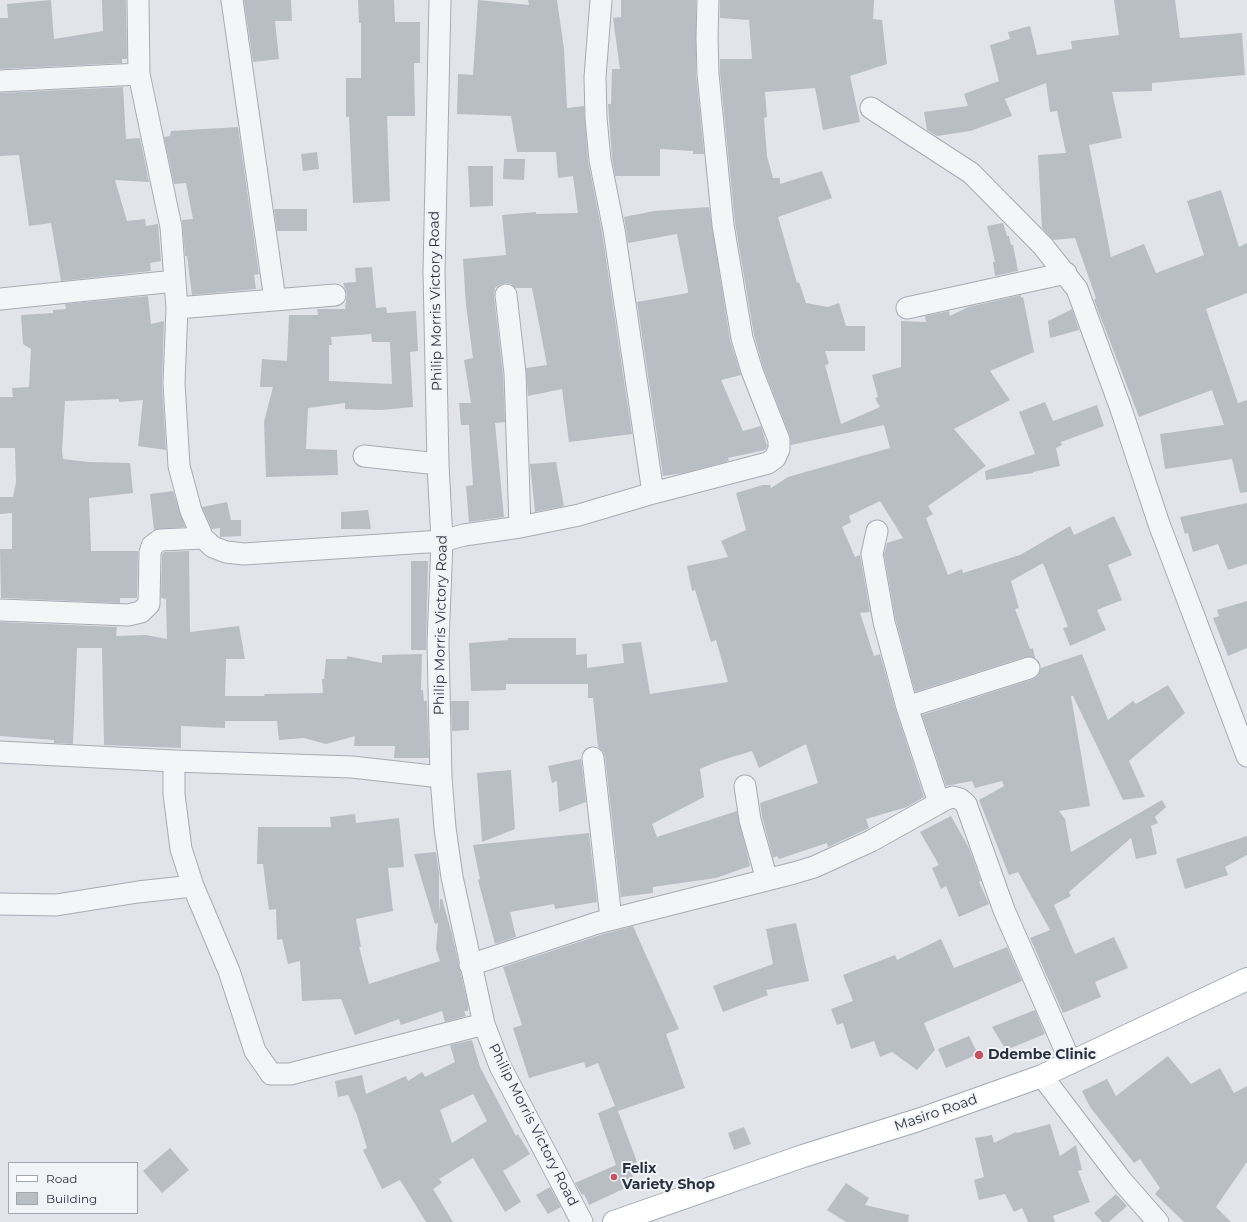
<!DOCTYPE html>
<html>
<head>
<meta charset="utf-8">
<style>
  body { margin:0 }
  #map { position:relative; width:1247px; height:1222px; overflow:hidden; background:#e2e4e9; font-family:Montserrat,sans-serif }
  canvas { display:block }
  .legend { position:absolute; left:8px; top:1162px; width:130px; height:52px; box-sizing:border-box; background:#f1f3f6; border:1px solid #a2a6ad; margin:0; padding:5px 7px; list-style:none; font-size:12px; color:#2b323f }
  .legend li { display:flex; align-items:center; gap:8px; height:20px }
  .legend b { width:20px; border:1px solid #a2a6ad }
</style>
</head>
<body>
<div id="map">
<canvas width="1247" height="1222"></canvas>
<ul class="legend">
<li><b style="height:5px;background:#fff"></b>Road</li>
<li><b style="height:11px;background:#b9bec5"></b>Building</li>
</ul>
</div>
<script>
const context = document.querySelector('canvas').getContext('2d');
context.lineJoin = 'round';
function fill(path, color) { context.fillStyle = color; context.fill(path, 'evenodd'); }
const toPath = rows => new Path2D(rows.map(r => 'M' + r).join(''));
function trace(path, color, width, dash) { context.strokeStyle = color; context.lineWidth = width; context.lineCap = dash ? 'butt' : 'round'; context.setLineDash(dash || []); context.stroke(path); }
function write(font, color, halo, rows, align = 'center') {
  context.font = font + ' Montserrat,sans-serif'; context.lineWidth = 4; context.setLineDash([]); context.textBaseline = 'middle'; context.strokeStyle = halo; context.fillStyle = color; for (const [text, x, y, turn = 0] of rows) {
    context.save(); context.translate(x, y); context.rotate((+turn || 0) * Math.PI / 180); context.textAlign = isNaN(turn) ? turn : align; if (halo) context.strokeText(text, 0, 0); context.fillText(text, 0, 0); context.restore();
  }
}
const building = toPath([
  [51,0,54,39,103,31,102,0,126,0,127,59,122,59,122,63,0,69,0,18,8,18,7,4],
  [244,0,291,0,292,21,275,21,279,59,253,62],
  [358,0,394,0,395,22,420,22,420,63,414,63,415,116,387,116,390,201,353,203,349,117,346,117,346,78,361,78,361,23,359,23],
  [478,0,529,5,528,0,557,0,564,49,567,108,584,106,588,161,602,232,632,434,569,442,562,389,528,396,526,368,547,365,532,288,515,288,511,284,505,283,499,285,495,288,494,296,503,374,505,422,495,423,504,517,469,522,466,486,473,485,469,425,461,425,459,403,471,403,464,360,473,358,466,305,463,259,506,255,502,215,536,212,536,214,578,213,573,176,558,178,556,152,517,152,511,116,457,114,458,74,473,75],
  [621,0,696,0,696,74,704,154,693,154,693,151,660,149,660,176,615,176,612,158,608,104,611,104,612,69,620,69,613,18,621,17],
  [720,0,874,0,873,19,882,20,887,64,850,76,860,122,823,130,815,88,765,92,767,117,764,118,767,156,773,178,780,178,780,184,822,171,832,198,778,217,797,283,799,282,806,303,828,307,839,303,846,326,865,326,865,351,825,351,829,364,825,365,841,424,880,407,875,398,878,397,872,375,901,367,901,321,926,322,925,316,949,311,950,316,968,307,1021,295,1021,298,1023,297,1034,352,990,371,1010,400,954,429,986,466,928,506,933,514,926,518,948,575,962,569,963,573,1020,555,1070,526,1074,535,1114,516,1132,555,1108,565,1122,600,1097,610,1106,630,1070,646,1063,628,1068,627,1043,563,1011,581,1019,608,1015,609,1030,649,1033,648,1035,658,1025,657,915,692,895,617,884,554,887,543,903,538,880,501,849,516,851,522,842,527,855,557,860,555,870,612,860,613,874,656,880,654,896,711,924,797,907,807,866,819,869,828,828,847,827,843,779,859,777,856,773,858,762,817,760,803,818,783,806,744,759,768,752,751,719,761,700,769,704,797,652,824,657,837,737,811,750,866,716,878,653,887,653,893,621,897,621,899,605,757,603,751,598,747,593,698,588,698,588,684,506,684,506,690,471,691,469,643,508,640,508,638,576,638,576,655,587,654,587,668,624,663,622,644,641,642,650,694,728,682,716,640,711,642,695,590,692,591,687,566,728,557,721,541,746,530,736,493,763,485,770,485,771,488,788,477,890,448,884,425,791,445,790,436,763,367,754,335,735,223,720,73,720,59,752,59,749,20,720,18],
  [1114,0,1175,0,1180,38,1242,33,1245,75,1152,83,1152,91,1112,92,1122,138,1089,145,1111,257,1144,244,1156,273,1204,255,1187,201,1221,190,1239,247,1247,243,1247,293,1206,309,1238,403,1247,400,1247,492,1240,493,1232,459,1165,469,1160,434,1224,425,1212,390,1139,417,1094,300,1096,298,1075,238,1053,240,1042,228,1038,155,1066,153,1057,111,1050,112,1046,83,1005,99,1012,116,970,131,937,136,927,130,924,112,968,106,964,94,999,81,990,45,1010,39,1008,32,1030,26,1037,55,1072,49,1071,41,1119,35],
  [123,87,126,139,140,138,149,182,115,180,127,221,145,219,146,226,158,224,161,261,150,263,151,271,61,281,51,223,29,226,19,155,0,156,0,93],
  [238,127,259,274,254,275,256,289,192,295,187,256,185,256,182,220,193,219,186,183,174,184,164,137,170,136,171,131],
  [317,152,319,169,303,171,301,154],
  [504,159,525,159,524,180,503,179],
  [468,166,493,166,493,206,470,207],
  [709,207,730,340,741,375,721,380,743,431,761,426,767,446,765,450,728,458,729,461,684,473,663,476,637,302,688,293,688,290,677,234,628,243,624,217,654,211],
  [274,209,307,209,307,231,277,231],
  [1003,223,1007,236,1009,236,1011,245,1013,245,1018,271,995,276,993,262,995,262,987,226],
  [372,267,376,308,386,307,387,313,416,311,418,351,410,352,413,407,382,410,345,409,345,403,308,408,306,449,337,450,338,475,266,477,264,422,273,387,260,387,262,359,287,361,289,315,318,315,317,309,345,309,347,294,343,283,356,282,355,268],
  [371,334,372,342,390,342,392,384,329,381,329,345,332,345,331,337],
  [148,296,151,324,164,321,162,384,166,450,138,446,143,400,119,402,119,399,65,401,62,451,63,459,88,462,130,463,133,493,89,498,91,551,138,551,137,598,120,598,120,603,1,598,0,549,12,549,12,513,0,514,0,497,13,497,16,482,15,448,0,448,0,397,13,397,12,388,29,387,31,349,23,344,21,315,53,313,53,310,66,309,65,304],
  [1072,309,1079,330,1050,338,1048,321],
  [1045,402,1053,421,1097,405,1104,426,1061,442,1062,445,1056,448,1060,466,1033,472,1033,473,986,480,985,471,1035,454,1019,412],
  [556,462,564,506,535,512,530,464],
  [173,491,185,527,154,530,150,494],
  [227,502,231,520,241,520,241,536,220,537,220,528,212,529,202,507],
  [1247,503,1247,564,1228,570,1218,544,1193,552,1188,533,1185,534,1180,517],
  [368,510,371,529,341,529,341,512],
  [189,551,190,632,239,626,245,659,226,659,225,696,265,696,264,694,323,693,322,679,324,679,326,659,347,659,347,656,382,663,382,655,422,654,421,690,423,690,424,701,427,701,429,758,394,758,395,746,354,746,355,736,326,744,304,738,279,740,277,721,225,721,225,728,181,726,181,748,104,745,102,648,77,648,73,744,54,743,54,740,0,736,0,622,117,627,116,636,146,635,167,639,166,599,161,598,162,555,164,552],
  [411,561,428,561,426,650,411,650],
  [1247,601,1247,648,1228,656,1213,618,1219,616,1217,610],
  [1082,654,1108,720,1133,701,1136,704,1168,685,1185,713,1129,761,1145,797,1123,800,1073,696,1071,696,1090,806,1059,811,1065,819,1071,852,1162,800,1166,807,1155,817,1158,823,1151,826,1157,854,1136,859,1131,838,1069,892,1071,896,1054,905,1075,954,1114,937,1128,968,1095,982,1101,997,1063,1013,1030,938,1050,930,1018,872,1009,875,979,800,1004,786,1002,781,975,788,972,781,946,786,922,715,1033,679,1038,676,1041,668],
  [451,701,469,701,469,730,452,731],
  [581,759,586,802,559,812,557,781,552,783,548,766],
  [511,770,515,829,482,842,477,773],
  [355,814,356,823,399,818,404,867,388,868,393,911,356,919,361,947,359,947,369,984,440,961,436,949,438,923,435,924,414,854,436,852,439,873,439,914,440,899,442,899,452,934,468,1005,468,1011,464,1011,466,1016,445,1022,442,1011,401,1025,399,1019,355,1035,341,999,302,1001,300,961,288,964,282,939,277,940,276,909,269,910,263,864,257,864,258,827,331,827,330,817],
  [951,816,969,848,981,881,979,882,989,904,959,917,946,886,941,889,932,868,939,865,920,832],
  [589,833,597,902,555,909,554,904,510,912,516,937,495,944,478,880,480,879,473,845],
  [1247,836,1247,855,1225,867,1228,875,1185,889,1176,859],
  [796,923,809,981,766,990,768,995,723,1012,713,986,773,964,766,929],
  [633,926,679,1029,666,1034,685,1088,618,1111,637,1162,628,1165,636,1183,589,1205,584,1194,582,1195,575,1183,616,1165,598,1113,615,1106,598,1063,586,1068,584,1062,529,1078,513,1028,522,1025,503,967,600,935],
  [941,939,954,968,1007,947,1022,981,924,1023,935,1050,917,1070,892,1052,880,1057,874,1041,851,1049,843,1023,837,1025,831,1009,853,1001,843,975,895,955,897,960],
  [1035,1010,1045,1034,1006,1050,992,1027],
  [969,1036,978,1054,946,1068,938,1049],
  [472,1040,480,1067,516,1136,518,1134,530,1154,503,1171,521,1202,505,1212,473,1158,439,1179,442,1183,433,1189,453,1222,426,1222,400,1180,382,1189,363,1150,367,1148,357,1115,348,1095,338,1097,335,1081,362,1075,366,1094,406,1076,408,1081,422,1072,425,1077,455,1062,450,1045],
  [473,1094,487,1121,452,1143,440,1110],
  [1168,1056,1191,1084,1220,1068,1234,1093,1247,1086,1247,1162,1216,1207,1231,1222,1184,1222,1155,1194,1160,1188,1140,1159,1134,1163,1090,1107,1082,1091,1107,1079,1116,1096],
  [1050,1124,1060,1156,1076,1145,1082,1170,1078,1171,1090,1202,1053,1216,1055,1222,1028,1222,1022,1208,1014,1212,1005,1194,979,1200,974,1180,984,1177,975,1138,992,1135,994,1143,1016,1132,1017,1133],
  [744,1127,751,1144,734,1150,728,1133],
  [170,1148,189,1170,162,1193,143,1171],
  [846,1183,869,1198,865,1205,909,1215,908,1222,846,1222,827,1210],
  [550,1187,561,1207,548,1214,536,1195],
  [1116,1194,1127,1206,1109,1222,1102,1222,1094,1213]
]);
const minor = toPath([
  [138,0,139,74,171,227,177,308,174,383,179,466,191,511,203,538,213,547,226,552,244,554,442,541,464,535,520,527,579,515,653,493,768,463,775,458,779,449,779,440,752,371,742,338,723,225,708,74,707,38,708,0],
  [232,0,275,300],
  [440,0,434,271,438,464,442,541,438,643,441,777,445,828,452,877,484,1024,500,1066,582,1222],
  [601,0,595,77,596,118,600,160,614,230,653,493],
  [0,81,139,74],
  [871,108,971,173,1043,246,1077,289,1121,409,1159,524,1247,756],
  [506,295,515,373,520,527],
  [0,299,175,281],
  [177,308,335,295],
  [907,308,1066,273],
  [364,456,438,464],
  [877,531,872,554,884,622,907,707,939,803],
  [0,610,128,615,141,612,149,604,150,553,152,546,160,540,203,538],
  [907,707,1029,668],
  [0,752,174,761,352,767,441,777],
  [593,758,611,919],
  [174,761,174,794,181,849,193,886,229,971,255,1051,271,1074,290,1074,484,1024],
  [745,786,750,820,767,880],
  [0,904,56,905,138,892,193,886],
  [470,965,597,923,794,873,814,867,871,841,946,799,953,797,960,799,966,804,1004,910,1071,1063],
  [1042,1076,1122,1181,1158,1222]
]);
const major = toPath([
  [614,1222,803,1156,918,1120,1042,1076,1247,979]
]);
const markers = [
  [979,1055,5,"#c15363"],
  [614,1177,4,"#c15363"]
];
const streetNames = [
  ["Philip Morris Victory Road",436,301,-91],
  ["Philip Morris Victory Road",441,625,-89],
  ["Masiro Road",936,1113,-19],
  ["Philip Morris Victory Road",533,1125,63]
];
const poiNames = [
  ["Ddembe Clinic",988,1055],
  ["Felix",622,1169],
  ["Variety Shop",622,1185]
];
fill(building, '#b9bec5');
trace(minor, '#a7abb3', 23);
trace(major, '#a2a9b3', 24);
trace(minor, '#f4f5f7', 21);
trace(major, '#fff', 22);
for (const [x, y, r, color] of markers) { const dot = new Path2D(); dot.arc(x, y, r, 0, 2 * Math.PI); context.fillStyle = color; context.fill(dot); trace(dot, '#f1f3f6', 1.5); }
write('14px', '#2b323f', '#f1f3f6', streetNames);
write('bold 14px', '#2b323f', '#f1f3f6', poiNames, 'left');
</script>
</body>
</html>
